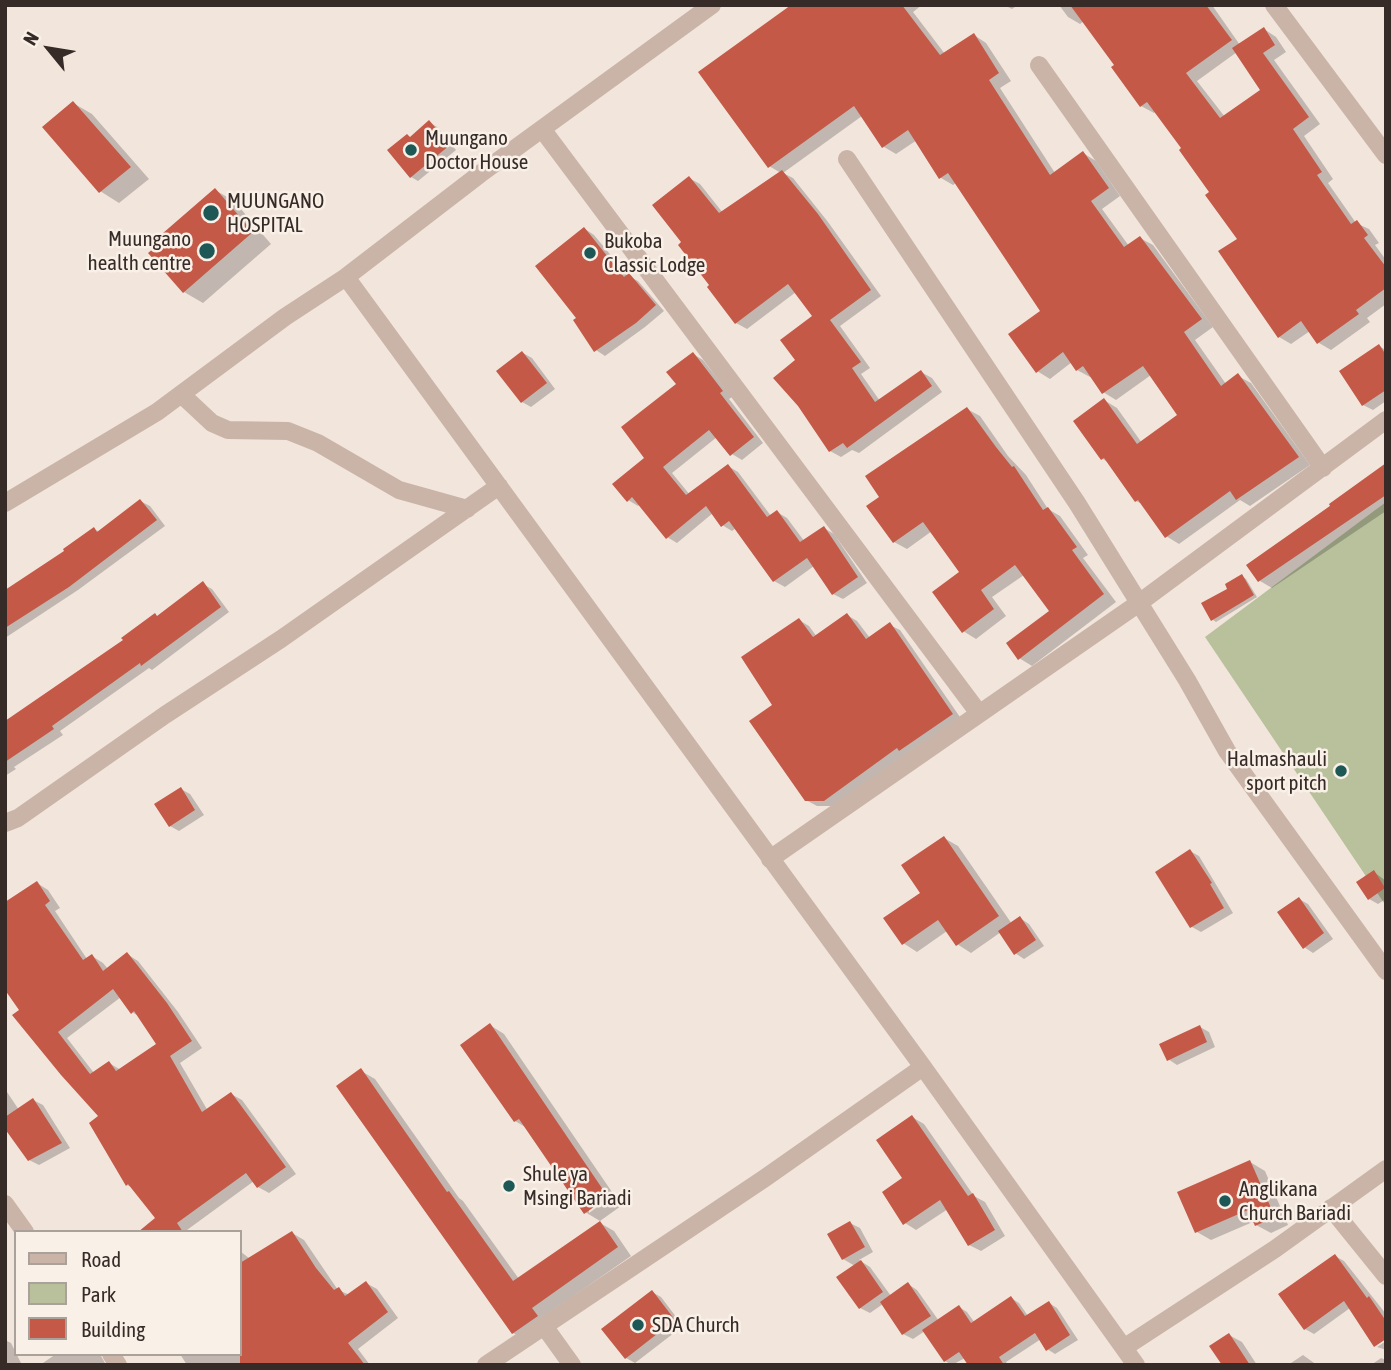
<!DOCTYPE html>
<html>
<head>
<meta charset="utf-8">
<style>
  body { margin:0 }
  #map { position:relative; width:1391px; height:1370px; overflow:hidden; background:#f2e5dc; font-family:"Asap Condensed",sans-serif }
  canvas { display:block }
  .frame { position:absolute; inset:0; border:7px solid #372b28; pointer-events:none }
  .legend { position:absolute; left:14px; top:1230px; width:228px; height:126px; box-sizing:border-box; background:#f9f0e8; border:2px solid #aba19b; margin:0; padding:9px 12px; list-style:none; font-size:21px; color:#372b28 }
  .legend li { display:flex; align-items:center; gap:14px; height:35px }
  .legend b { width:35px; border:2px solid #aba19b }
  .north { position:absolute; left:14px; top:14px; width:70px; height:70px; -webkit-text-stroke:5px #f9f0e8; paint-order:stroke; rotate:300deg; font-size:19px; font-weight:700; line-height:28px; text-align:center; color:#372b28 }
  .north::after { content:''; display:block; margin:auto; width:24px; height:32px; background:#372b28; clip-path:polygon(50% 0,100% 100%,50% 72%,0 100%) }
</style>
</head>
<body>
<div id="map">
<canvas width="1391" height="1370"></canvas>
<div class="frame"></div>
<ul class="legend">
<li><b style="height:9px;background:#cab4a8"></b>Road</li>
<li><b style="height:19px;background:#b8c19c"></b>Park</li>
<li><b style="height:19px;background:#c45947"></b>Building</li>
</ul>
<div class="north">N</div>
</div>
<script>
const context = document.querySelector('canvas').getContext('2d');
context.lineJoin = 'round';
function fill(path, color) { context.fillStyle = color; context.fill(path, 'evenodd'); }
const toPath = rows => new Path2D(rows.map(r => 'M' + r).join(''));
function trace(path, color, width, dash) { context.strokeStyle = color; context.lineWidth = width; context.lineCap = dash ? 'butt' : 'round'; context.setLineDash(dash || []); context.stroke(path); }
function write(font, color, halo, rows, align = 'center') {
  context.font = font + ' "Asap Condensed",sans-serif'; context.lineWidth = 5; context.setLineDash([]); context.textBaseline = 'middle'; context.strokeStyle = halo; context.fillStyle = color; for (const [text, x, y, turn = 0] of rows) {
    context.save(); context.translate(x, y); context.rotate((+turn || 0) * Math.PI / 180); context.textAlign = isNaN(turn) ? turn : align; if (halo) context.strokeText(text, 0, 0); context.fillText(text, 0, 0); context.restore();
  }
}
const green = toPath([
  [1386,502,1386,906,1205,637]
]);
const shadow = toPath([
  [848,5,922,5,913,12,945,54,974,35,986,43,1011,81,1000,88,1055,173,1083,153,1096,161,1120,196,1102,209,1129,246,1140,238,1153,245,1213,327,1195,340,1226,384,1238,376,1251,383,1310,465,1250,506,1240,500,1179,544,1166,536,1144,505,1136,501,1109,463,1103,459,1104,400,1117,408,1142,443,1180,416,1151,375,1116,400,1103,392,1092,376,1090,377,1077,370,1072,362,1050,379,1037,371,1042,311,956,183,953,185,941,178,917,140,896,154,884,147,862,116,783,173,793,178,828,222,881,296,840,326,870,368,861,374,880,401,921,372,932,378,942,392,859,453,852,450,841,457,830,451,815,316,796,292,747,329,736,323,712,285,689,178,700,184,723,213,781,173,769,166],
  [1004,5,1018,5,1012,9],
  [1059,5,1212,5,1240,45,1264,29,1276,37,1286,52,1274,60,1320,124,1304,136,1333,179,1328,183,1356,223,1369,229,1379,243,1375,245,1386,260,1386,304,1367,318,1370,322,1331,350,1319,343,1310,331,1291,344,1279,337,1239,239,1184,148,1156,111,1154,113,1141,106,1116,65,1084,21,1080,24,1068,17],
  [1237,52,1262,91,1225,117,1197,81],
  [73,103,92,114,149,179,119,203,100,191],
  [429,122,437,127,456,150,418,181,411,177,411,138],
  [215,190,234,201,271,244,203,303,184,292],
  [585,229,594,235,628,276,638,281,664,311,645,327,605,356,596,350,579,319],
  [1379,346,1386,350,1386,401,1373,410,1363,405],
  [523,353,532,358,555,389,531,407,522,402],
  [693,354,703,360,732,397,729,399,763,443,742,460,732,454,717,437,672,473,690,495,728,466,738,472,771,516,777,512,787,518,805,542,824,528,834,534,867,583,843,599,833,594,814,566,785,587,774,581,736,528,732,531,722,525,713,513,677,543,667,537,640,504,638,506,628,500],
  [967,409,980,416,1008,456,1026,475,1048,509,1060,516,1088,555,1083,558,1116,602,1032,666,1019,658,1051,611,1024,575,992,597,1006,616,976,639,963,631,961,573,932,531,907,549,894,542,881,497],
  [1386,465,1386,511,1272,588,1260,581,1249,565],
  [140,501,150,506,165,526,78,590,5,638,5,592,67,551,94,529,100,532],
  [1242,576,1246,579,1257,597,1216,622,1213,620,1230,589],
  [203,584,212,589,229,612,152,670,149,668,60,731,63,735,14,767,16,769,5,776,5,730],
  [847,615,857,621,870,638,890,625,900,630,962,720,834,806,817,806,806,800,774,706,799,620,809,626,817,637],
  [181,789,190,794,204,815,179,831,170,826],
  [944,838,958,846,1012,924,1020,918,1029,924,1044,946,1024,959,1015,953,1001,932,971,953,957,944,947,931,917,952,903,943],
  [1190,851,1199,856,1233,913,1201,932,1192,927,1157,872],
  [1374,872,1386,881,1386,899,1378,904,1369,899],
  [37,883,48,890,60,908,55,911,87,959,92,956,103,963,108,969,127,954,138,961,178,1012,202,1048,180,1063,208,1111,231,1094,242,1100,296,1174,269,1193,258,1187,254,1181,187,1230,188,1232,141,1232,157,1219,133,1188,127,1185,91,1123,101,1116,21,1011],
  [121,997,132,1012,140,1017,158,1044,121,1070,109,1063,94,1073,67,1038],
  [1299,899,1308,904,1333,939,1313,953,1304,947],
  [490,1025,504,1034,612,1192,589,1208,589,1213,614,1195,621,1206,600,1221,585,1212,527,1128,515,1121],
  [1200,1027,1209,1032,1215,1047,1177,1065,1168,1059],
  [361,1071,375,1079,459,1198,463,1201,519,1279,600,1223,614,1231,631,1256,545,1316,528,1341,513,1333],
  [5,1089,19,1110,33,1100,43,1105,70,1148,39,1165,29,1160,5,1126],
  [912,1117,924,1124,974,1196,985,1202,1005,1236,981,1251,969,1245,948,1209,916,1230,905,1223,904,1179],
  [1250,1162,1265,1171,1288,1225,1271,1233,1256,1225,1255,1221,1211,1240,1197,1232],
  [850,1223,860,1228,873,1252,859,1260,870,1267,891,1296,908,1284,917,1290,939,1321,959,1307,967,1312,975,1323,1011,1298,1019,1303,1028,1316,1049,1303,1057,1308,1078,1340,1055,1354,1047,1349,1041,1339,1006,1362,1008,1365,970,1365,965,1358,952,1365,945,1361,925,1331,913,1339,903,1334,883,1304,870,1313,860,1308,855,1266,843,1259],
  [292,1233,304,1240,338,1290,350,1295,366,1283,377,1289,398,1318,358,1349,370,1365,187,1365,180,1354,240,1354,240,1251,250,1259],
  [1335,1256,1344,1261,1386,1314,1386,1337,1377,1343,1377,1346,1350,1308,1314,1334,1305,1329],
  [652,1292,661,1297,683,1326,635,1363,626,1358],
  [1229,1335,1242,1342,1257,1365,1224,1365],
  [5,1340,11,1343,22,1365,5,1365],
  [1386,1341,1386,1350,1377,1347],
  [56,1354,100,1354,106,1365,40,1365],
  [1303,1355,1317,1365,1288,1365],
  [1381,1358,1386,1360,1386,1365,1371,1365]
]);
const building = toPath([
  [791,5,902,5,940,55,974,33,999,73,989,80,1050,175,1083,151,1109,188,1091,201,1124,247,1140,236,1202,319,1184,332,1221,386,1238,373,1299,457,1236,500,1230,491,1165,538,1138,500,1135,502,1104,458,1101,460,1073,421,1104,398,1137,444,1177,415,1143,366,1102,394,1083,366,1076,371,1063,352,1036,373,1008,334,1040,311,948,173,939,179,908,130,882,148,854,106,768,168,698,72],
  [1070,5,1206,5,1232,40,1186,73,1220,118,1260,90,1232,48,1264,27,1275,45,1263,53,1309,117,1293,129,1322,172,1317,175,1351,224,1357,220,1368,235,1364,238,1386,267,1386,288,1356,310,1359,314,1317,344,1301,321,1278,338,1218,251,1237,239,1205,195,1209,192,1179,150,1181,148,1147,102,1140,107,1111,67,1114,65],
  [73,101,131,167,99,193,42,127],
  [429,120,450,145,410,178,387,150,407,134,410,137],
  [782,170,818,214,871,290,830,320,861,362,852,368,875,402,921,370,932,386,847,448,843,443,829,452,798,406,773,378,795,360,780,340,812,316,788,284,735,324,707,287,709,285,678,245,681,242,652,205,689,176,719,213],
  [215,188,253,232,183,293,148,253,159,244,155,240],
  [584,227,624,277,629,273,656,305,636,323,594,352,573,320,576,318,535,266],
  [1379,344,1386,355,1386,390,1362,406,1339,371],
  [522,351,547,383,521,403,496,371],
  [693,352,723,391,720,393,754,437,730,456,709,430,663,467,686,495,728,464,767,517,777,510,800,542,824,526,858,577,832,595,807,558,773,582,729,521,721,527,706,506,666,539,632,497,627,502,612,484,644,458,621,427,676,384,666,372],
  [967,407,996,447,1012,467,1014,466,1043,510,1048,507,1077,547,1072,550,1104,594,1018,660,1006,643,1049,611,1015,565,981,590,994,609,962,633,932,592,959,572,923,522,893,543,866,506,879,497,865,476],
  [1386,463,1386,495,1258,582,1246,565,1330,506,1329,504],
  [140,499,157,520,69,587,5,628,5,590,64,551,63,549,94,527,97,532],
  [1242,574,1254,595,1211,621,1201,603,1227,589,1225,584],
  [203,581,221,607,141,666,140,663,52,726,54,729,5,762,5,721,123,640,121,638,155,613,157,616],
  [847,613,866,639,890,622,953,714,899,751,897,748,824,801,805,801,749,721,772,705,741,657,799,618,813,637],
  [181,787,195,810,169,827,154,804],
  [944,836,999,916,956,946,938,920,902,945,883,918,920,893,901,865],
  [1190,849,1212,883,1210,884,1224,908,1190,928,1155,872],
  [1374,870,1385,888,1368,900,1356,882],
  [37,881,50,901,45,905,83,960,92,954,103,971,127,952,167,1003,192,1041,170,1056,202,1112,231,1092,286,1167,257,1188,246,1173,177,1223,183,1232,138,1232,155,1218,128,1184,126,1186,89,1123,98,1116,61,1075,12,1015,19,1010,5,990,5,902],
  [113,989,131,1014,134,1011,156,1044,116,1071,109,1061,90,1074,58,1032],
  [1299,897,1324,933,1303,949,1277,912],
  [1020,916,1036,940,1014,955,998,931],
  [490,1023,608,1197,584,1214,519,1119,514,1122,460,1045],
  [1200,1025,1207,1042,1167,1061,1159,1044],
  [361,1068,447,1192,449,1191,513,1281,600,1221,618,1247,532,1308,538,1316,512,1334,336,1086],
  [33,1098,62,1143,28,1161,5,1129,5,1117],
  [912,1115,968,1196,973,1193,995,1230,968,1246,940,1200,903,1225,882,1192,902,1178,876,1140],
  [1250,1160,1275,1217,1255,1226,1248,1210,1195,1233,1177,1192],
  [850,1221,865,1247,842,1260,827,1234],
  [292,1231,316,1268,334,1290,339,1287,345,1296,366,1281,388,1312,348,1343,365,1365,240,1365,240,1263],
  [1335,1254,1367,1298,1369,1296,1386,1321,1386,1339,1374,1347,1344,1301,1304,1330,1278,1294],
  [861,1260,883,1292,859,1309,836,1277],
  [908,1282,931,1316,902,1335,880,1302],
  [652,1290,675,1320,625,1359,601,1329],
  [1011,1296,1025,1316,1049,1301,1070,1335,1046,1351,1035,1333,999,1357,1004,1365,968,1365,959,1352,944,1362,922,1330,959,1305,971,1323],
  [1229,1333,1250,1365,1222,1365,1209,1346]
]);
const minor = toPath([
  [1274,5,1386,155],
  [1039,65,1323,468],
  [542,129,978,712],
  [847,159,1077,503,1187,680,1227,751,1386,971],
  [346,277,923,1067,1136,1365],
  [181,394,212,423,228,430,288,431,318,443,399,490,467,509],
  [5,503,157,412,285,317,346,277,480,174,712,5],
  [5,823,18,818,165,715,281,639,499,486],
  [770,859,1139,603,1386,420],
  [5,1204,25,1232],
  [1331,1208,1386,1276],
  [544,1326,572,1365],
  [1125,1347,1275,1249,1386,1169],
  [111,1354,118,1365],
  [486,1365,765,1178,923,1067]
]);
const markers = [
  [411,150,7,"#1e5856"],
  [211,213,9,"#1e5856"],
  [207,251,9,"#1e5856"],
  [590,253,7,"#1e5856"],
  [1341,771,7,"#1e5856"],
  [509,1186,7,"#1e5856"],
  [1225,1201,7,"#1e5856"],
  [638,1325,7,"#1e5856"]
];
const poiNames = [
  ["Muungano",425,138],
  ["Doctor House",425,162],
  ["MUUNGANO",227,201],
  ["HOSPITAL",227,225],
  ["Muungano",191,239,"right"],
  ["health centre",191,263,"right"],
  ["Bukoba",604,241],
  ["Classic Lodge",604,265],
  ["Halmashauli",1327,759,"right"],
  ["sport pitch",1327,783,"right"],
  ["Shule ya",523,1174],
  ["Msingi Bariadi",523,1198],
  ["Anglikana",1239,1189],
  ["Church Bariadi",1239,1213],
  ["SDA Church",652,1325]
];
fill(green, '#b8c19c');
fill(shadow, '#0003');
fill(building, '#c45947');
trace(minor, '#cab4a8', 18);
for (const [x, y, r, color] of markers) { const dot = new Path2D(); dot.arc(x, y, r, 0, 2 * Math.PI); context.fillStyle = color; context.fill(dot); trace(dot, '#f9f0e8', 2.5); }
write('21px', '#372b28', '#f9f0e8', poiNames, 'left');
</script>
</body>
</html>
